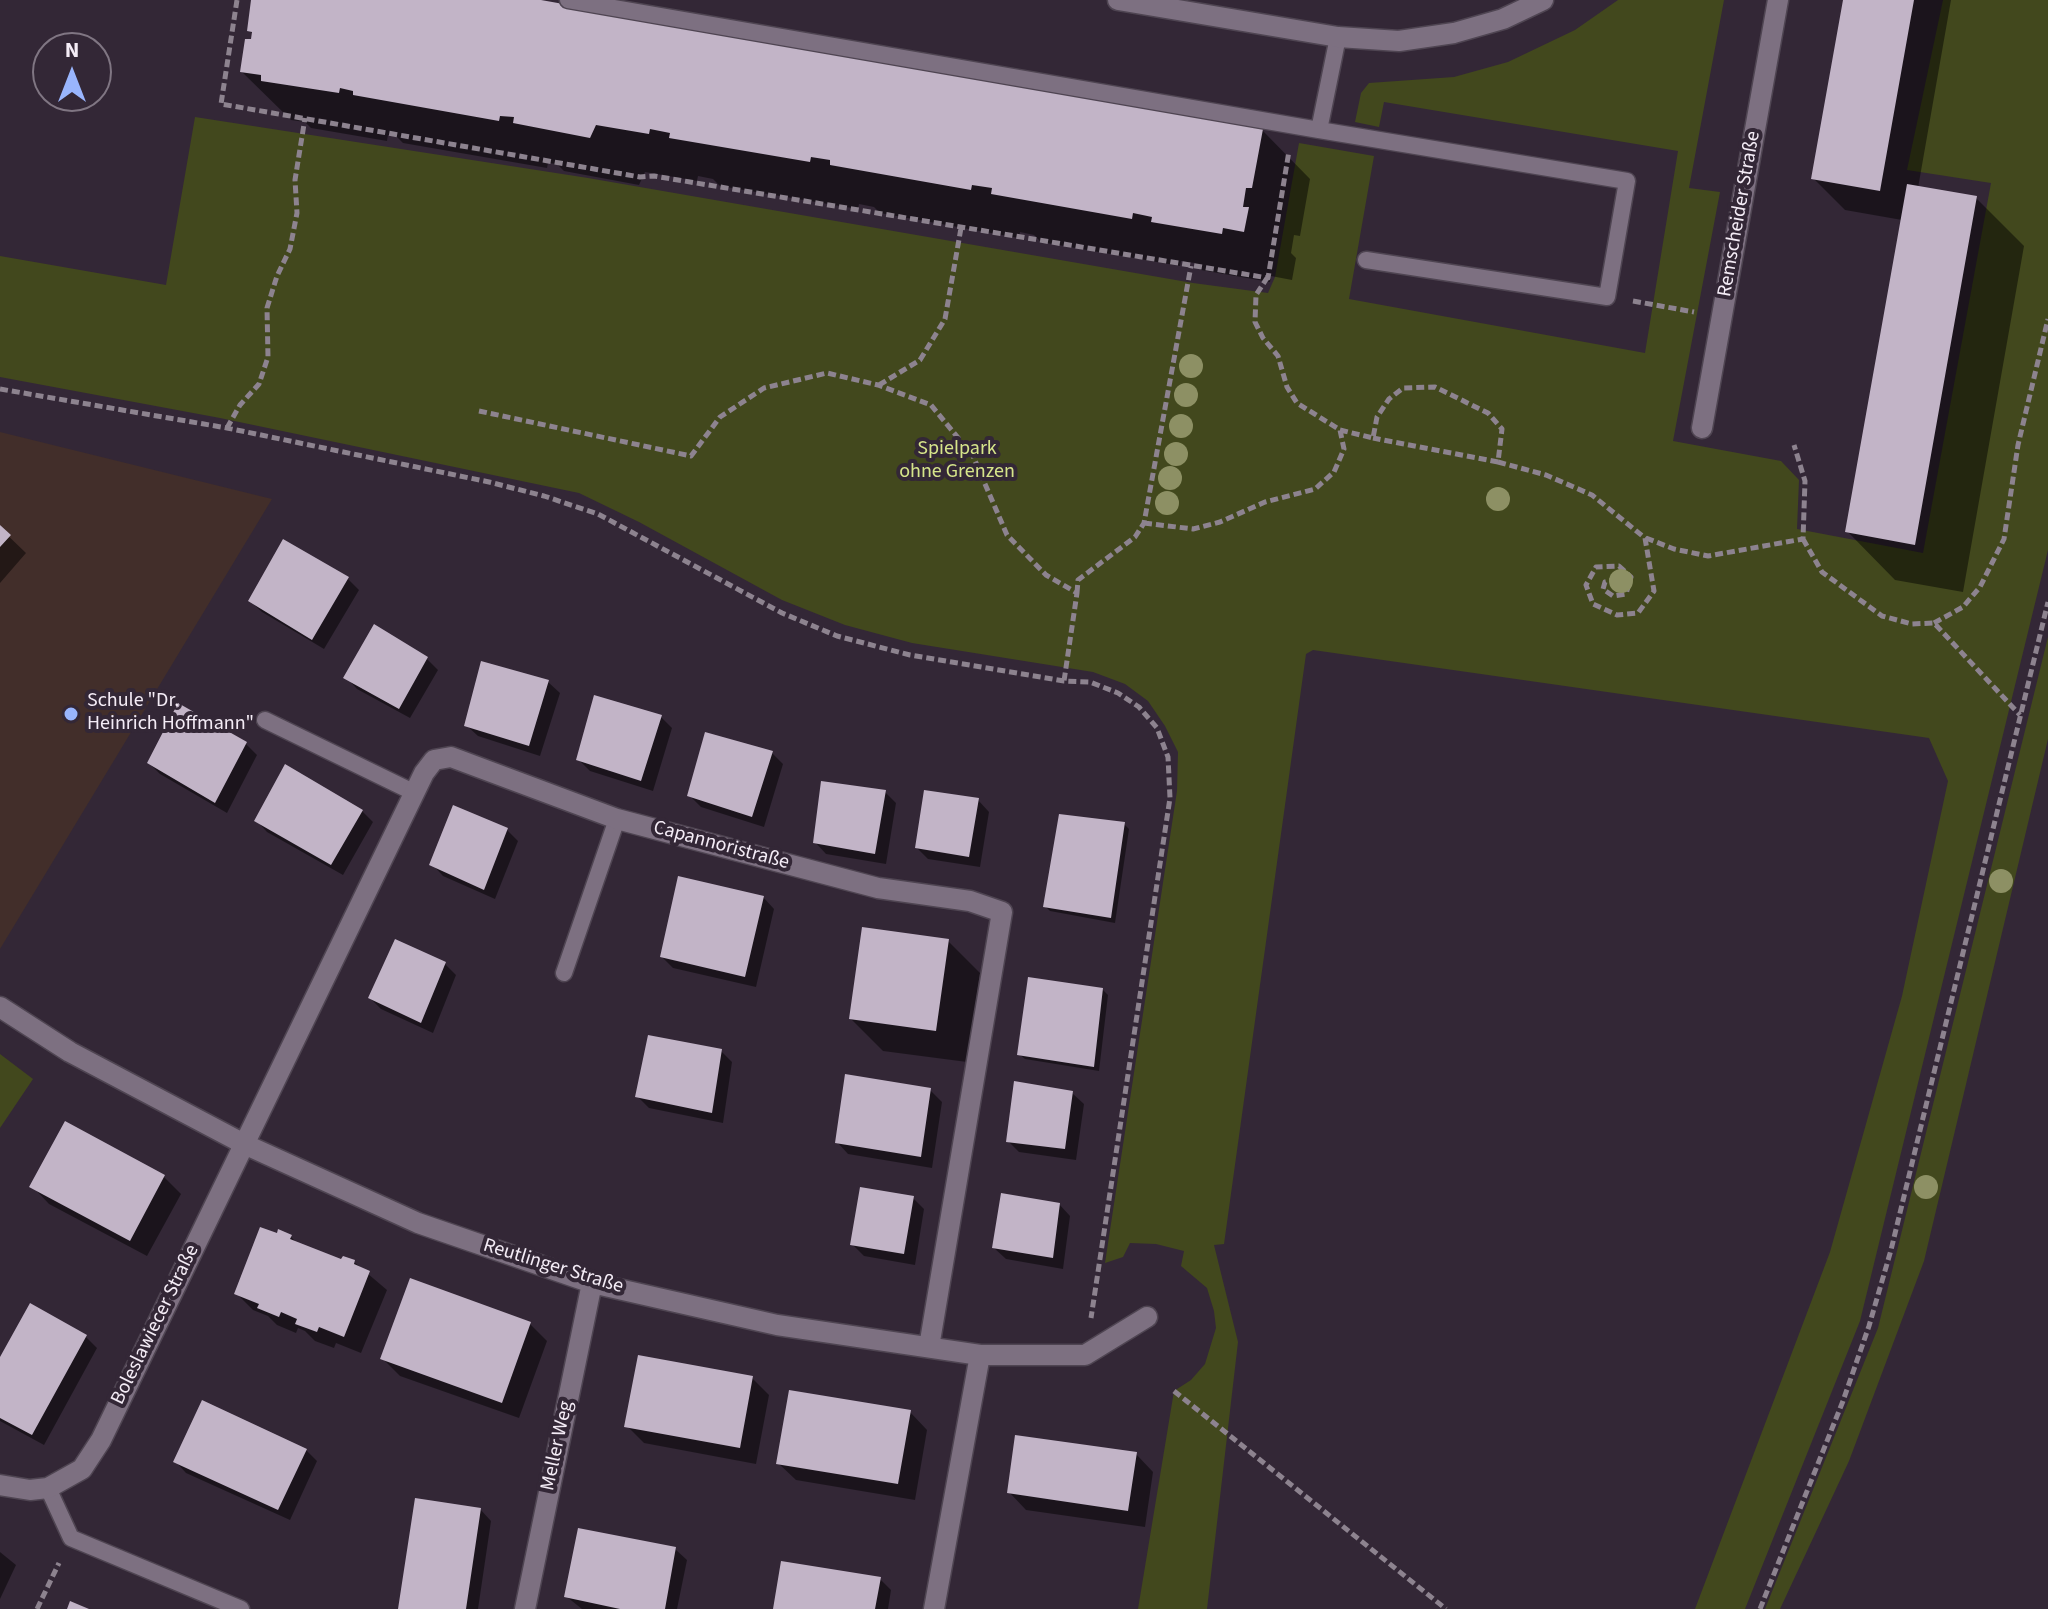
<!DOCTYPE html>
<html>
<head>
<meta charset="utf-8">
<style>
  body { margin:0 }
  #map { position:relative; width:2048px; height:1609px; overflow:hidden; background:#332736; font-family:"Source Sans 3",sans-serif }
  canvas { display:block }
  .north { position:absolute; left:32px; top:32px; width:80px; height:80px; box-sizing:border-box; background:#332736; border:2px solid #807683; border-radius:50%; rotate:0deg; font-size:22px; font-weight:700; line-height:32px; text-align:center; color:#f4ecf6 }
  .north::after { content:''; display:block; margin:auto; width:28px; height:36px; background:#99b5fd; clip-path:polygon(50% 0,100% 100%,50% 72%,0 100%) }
</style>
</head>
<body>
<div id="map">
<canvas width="2048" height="1609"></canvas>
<div class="north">N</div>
</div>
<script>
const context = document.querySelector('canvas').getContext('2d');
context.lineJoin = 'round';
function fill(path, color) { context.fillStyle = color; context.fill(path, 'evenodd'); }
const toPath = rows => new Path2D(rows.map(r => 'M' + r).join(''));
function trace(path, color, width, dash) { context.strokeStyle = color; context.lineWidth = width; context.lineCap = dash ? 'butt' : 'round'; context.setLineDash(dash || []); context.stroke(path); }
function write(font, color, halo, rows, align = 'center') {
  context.font = font + ' "Source Sans 3",sans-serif'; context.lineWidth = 8; context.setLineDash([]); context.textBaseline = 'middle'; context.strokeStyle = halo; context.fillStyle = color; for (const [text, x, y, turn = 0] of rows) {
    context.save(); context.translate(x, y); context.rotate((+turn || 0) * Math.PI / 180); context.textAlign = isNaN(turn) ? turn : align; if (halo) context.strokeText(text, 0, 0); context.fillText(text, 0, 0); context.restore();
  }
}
const education = toPath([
  [0,432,272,499,0,949]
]);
const green = toPath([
  [1618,0,1724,0,1689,188,1720,192,1673,441,1781,461,1799,480,1797,529,1923,553,1991,183,1907,170,1943,0,2048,0,2048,550,1860,1321,1745,1609,1695,1609,1830,1252,1902,996,1948,781,1929,738,1313,650,1306,654,1224,1244,1214,1245,1238,1342,1207,1609,1138,1609,1174,1391,1191,1380,1205,1364,1216,1328,1214,1311,1207,1288,1181,1266,1184,1251,1156,1244,1130,1243,1123,1257,1105,1263,1177,791,1178,752,1165,726,1148,701,1125,684,1093,672,912,643,845,625,782,600,639,522,579,493,220,418,0,377,0,256,166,285,195,117,588,178,1193,283,1268,293,1275,277,1299,143,1374,156,1349,299,1645,353,1678,151,1384,102,1379,127,1355,122,1361,93,1369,83,1454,77,1508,62,1575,30],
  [2048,637,2048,739,1924,1261,1849,1461,1780,1609,1765,1609,1878,1328],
  [0,1054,33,1079,0,1128]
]);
const shadow = toPath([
  [253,0,530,0,1262,130,1310,179,1300,236,1294,235,1291,253,1296,258,1292,280,1271,276,1270,282,1201,270,1195,263,1181,261,1180,266,1041,242,1034,235,1020,232,1019,238,880,213,874,207,859,204,858,209,720,186,713,179,698,176,697,181,645,172,639,185,564,171,557,164,548,163,547,168,403,143,397,137,388,135,387,141,311,128,305,122,291,120,242,72,254,35,249,30],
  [1845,0,1951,0,1918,188,1976,198,2024,246,1963,592,1895,580,1847,531,1902,220,1845,210,1813,178],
  [0,528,26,553,0,583],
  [348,579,359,590,324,649,262,612,250,601],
  [427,659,438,670,410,718,357,689,346,677],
  [483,663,548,682,560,693,540,756,478,736,466,725],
  [661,717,672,728,653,791,590,771,579,760],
  [246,744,257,755,227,813,160,774,149,763],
  [772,753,783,764,764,827,701,807,690,796],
  [885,792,896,803,886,864,826,854,815,842],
  [978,800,989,812,980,867,928,859,917,848],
  [362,811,373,822,343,875,267,832,256,820],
  [1124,824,1129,829,1115,923,1050,911,1045,906],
  [507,830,518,841,495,899,443,876,432,864],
  [763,897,774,909,756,987,673,968,662,957],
  [948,941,980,973,967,1062,883,1051,851,1019],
  [445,964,456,975,433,1033,381,1009,370,998],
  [1103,990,1108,995,1099,1071,1025,1059,1019,1054],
  [721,1051,732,1062,723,1123,649,1108,637,1096],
  [930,1090,942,1102,932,1168,848,1154,837,1142],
  [1072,1093,1084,1104,1076,1160,1019,1152,1008,1141],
  [164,1177,181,1194,147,1256,49,1204,32,1186],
  [913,1198,924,1209,915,1265,864,1256,852,1244],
  [1059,1204,1070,1216,1063,1269,1006,1259,994,1248],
  [291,1237,297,1243,342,1261,354,1262,387,1290,361,1353,336,1343,334,1348,315,1341,305,1331,298,1328,296,1333,277,1325,268,1316,253,1310,236,1293],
  [31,1306,86,1337,97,1348,44,1445,0,1421,0,1361],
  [530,1324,547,1341,519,1418,400,1376,383,1359],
  [752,1378,769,1395,756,1464,644,1443,627,1426],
  [910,1412,927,1430,915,1500,796,1480,778,1463],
  [306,1450,317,1461,290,1520,186,1473,175,1461],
  [1136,1454,1153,1472,1145,1527,1026,1510,1009,1492],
  [480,1509,491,1521,478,1609,400,1609],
  [675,1549,687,1560,677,1609,582,1609,567,1597],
  [0,1552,16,1565,0,1599],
  [880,1579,891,1590,888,1609,775,1609]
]);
const building = toPath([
  [251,0,541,0,1263,129,1252,188,1246,188,1243,207,1249,207,1244,232,1223,228,1222,234,1151,222,1152,217,1133,213,1132,219,991,194,992,188,972,185,971,190,830,165,830,160,811,157,810,162,669,138,670,133,650,129,649,134,596,125,590,138,513,123,514,117,500,116,499,121,353,95,353,91,340,88,339,93,261,81,261,75,240,72,245,39,251,39,252,32,247,31],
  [1843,0,1914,0,1880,191,1811,179],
  [1907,184,1977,196,1915,545,1845,532],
  [0,525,11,535,0,547],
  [283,539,349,577,312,640,248,601],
  [374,624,428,657,399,709,343,678],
  [481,661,549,680,529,746,464,726],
  [594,695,662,715,641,781,576,760],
  [178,703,247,742,215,803,147,763],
  [705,732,773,751,752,817,687,796],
  [285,764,363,810,331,865,254,821],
  [821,781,886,790,875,854,813,843],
  [924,790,979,798,969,857,915,848],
  [453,805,508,828,484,890,429,865],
  [1059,814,1125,822,1111,918,1043,907],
  [678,876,764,896,745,977,660,957],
  [862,927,949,939,936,1031,849,1019],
  [395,939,446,962,421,1023,368,998],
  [1028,977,1103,988,1094,1067,1017,1055],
  [648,1035,722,1049,712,1113,635,1097],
  [845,1074,931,1088,921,1157,835,1143],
  [1014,1081,1073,1091,1065,1149,1006,1142],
  [65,1121,165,1175,130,1241,29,1187],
  [860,1187,914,1196,904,1254,850,1245],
  [1001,1193,1060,1203,1053,1258,992,1248],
  [260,1227,277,1233,278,1229,292,1235,290,1239,341,1259,343,1256,355,1260,354,1264,370,1271,344,1337,319,1327,317,1332,295,1324,297,1319,281,1312,279,1317,257,1308,259,1304,234,1294],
  [410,1278,531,1322,502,1403,380,1359],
  [30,1303,87,1335,32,1435,0,1418,0,1357],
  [638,1355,753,1376,740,1448,624,1427],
  [789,1390,911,1410,898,1484,776,1464],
  [202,1400,307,1449,278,1510,173,1462],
  [1015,1435,1137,1452,1128,1511,1007,1493],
  [415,1498,481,1508,466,1609,398,1609],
  [578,1528,676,1547,665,1609,620,1609,564,1597],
  [781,1561,881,1577,875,1609,773,1609],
  [70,1601,89,1609,67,1609]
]);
const path = toPath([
  [237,0,221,104,640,177,654,176,1268,278,1289,151],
  [1633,301,1694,312],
  [879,385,920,360,945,319,961,228],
  [0,389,227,428,489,482,544,496,598,514,782,613,837,636,910,655,1064,681,1090,682,1118,693,1139,707,1157,728,1168,757,1170,798,1091,1318],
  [479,411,691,456,720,417,764,388,827,373,878,385,931,405,973,456,1007,535,1046,575,1077,593,1064,681],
  [227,428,240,405,259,384,268,357,267,308,277,276,290,249,297,213,295,180,305,118],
  [1340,430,1373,438,1377,417,1389,399,1403,388,1435,387,1488,413,1502,429,1498,462,1373,438],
  [1498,462,1546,475,1592,495,1645,538,1654,591,1638,613,1617,615,1593,604,1586,585,1596,567,1619,566,1631,577,1626,594,1613,596,1603,589,1605,582,1613,580],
  [1144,523,1193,529,1220,522,1265,502,1315,489,1334,472,1344,449,1340,430,1297,403,1287,387,1278,356,1263,338,1255,322,1256,295,1267,278],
  [1646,538,1674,549,1708,556,1803,539,1805,481,1794,445],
  [1803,539,1822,572,1882,616,1912,624,1934,623,2020,715],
  [1077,593,1078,580,1135,537,1144,523,1191,266],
  [1934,623,1963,607,1980,587,2004,539,2018,445,2048,319],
  [1174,1391,1446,1609],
  [37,1609,59,1563],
  [1760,1609,1843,1401,1869,1326,1891,1250,2048,602]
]);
const service = toPath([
  [568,0,1319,130,1338,37],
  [1319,130,1627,181,1607,297,1366,260],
  [265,720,415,793],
  [564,973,617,819],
  [48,1488,71,1538,241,1609]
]);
const minor = toPath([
  [1118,0,1338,37,1399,41,1454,33,1503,19,1543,0],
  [1702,428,1778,0],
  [0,1007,70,1052,244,1144,418,1223,592,1283,777,1325,980,1355,1085,1355,1147,1317],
  [0,1485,30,1490,48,1488,82,1469,101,1440,424,773,434,760,451,757,617,819,878,888,970,901,1002,912,929,1347],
  [525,1609,592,1283],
  [934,1609,980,1355]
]);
const trees = [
  [1191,366],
  [1186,395],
  [1181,426],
  [1176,454],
  [1170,478],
  [1498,499],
  [1167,503],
  [1621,581],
  [2001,881],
  [1926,1187]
];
const markers = [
  [71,714,8,"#99b5fd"]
];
const streetNames = [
  ["Remscheider Straße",1740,214,-80],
  ["Capannoristraße",721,846,15],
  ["Reutlinger Straße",553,1267,17],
  ["Boleslawiecer Straße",156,1325,-64],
  ["Meller Weg",558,1446,-78]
];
const parkNames = [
  ["Spielpark",957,450],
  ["ohne Grenzen",957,473]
];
const poiNames = [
  ["Schule \"Dr.",87,702],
  ["Heinrich Hoffmann\"",87,725]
];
fill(education, '#422e2a');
fill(green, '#42481d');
fill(shadow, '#0007');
fill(building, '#c2b4c7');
trace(service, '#4f4552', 19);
trace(minor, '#4f4552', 23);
trace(path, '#8d838f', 5, [8, 4]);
trace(service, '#7d7081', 16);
trace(minor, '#7d7081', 20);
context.fillStyle = '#8d9064';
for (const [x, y] of trees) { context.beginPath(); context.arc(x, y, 12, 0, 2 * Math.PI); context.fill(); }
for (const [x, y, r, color] of markers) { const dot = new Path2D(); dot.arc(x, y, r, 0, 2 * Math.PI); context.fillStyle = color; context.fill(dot); trace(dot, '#332736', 3); }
write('20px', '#f4ecf6', '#332736', streetNames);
write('20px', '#d6e58a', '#332736', parkNames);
write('20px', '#f4ecf6', '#332736', poiNames, 'left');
</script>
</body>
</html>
